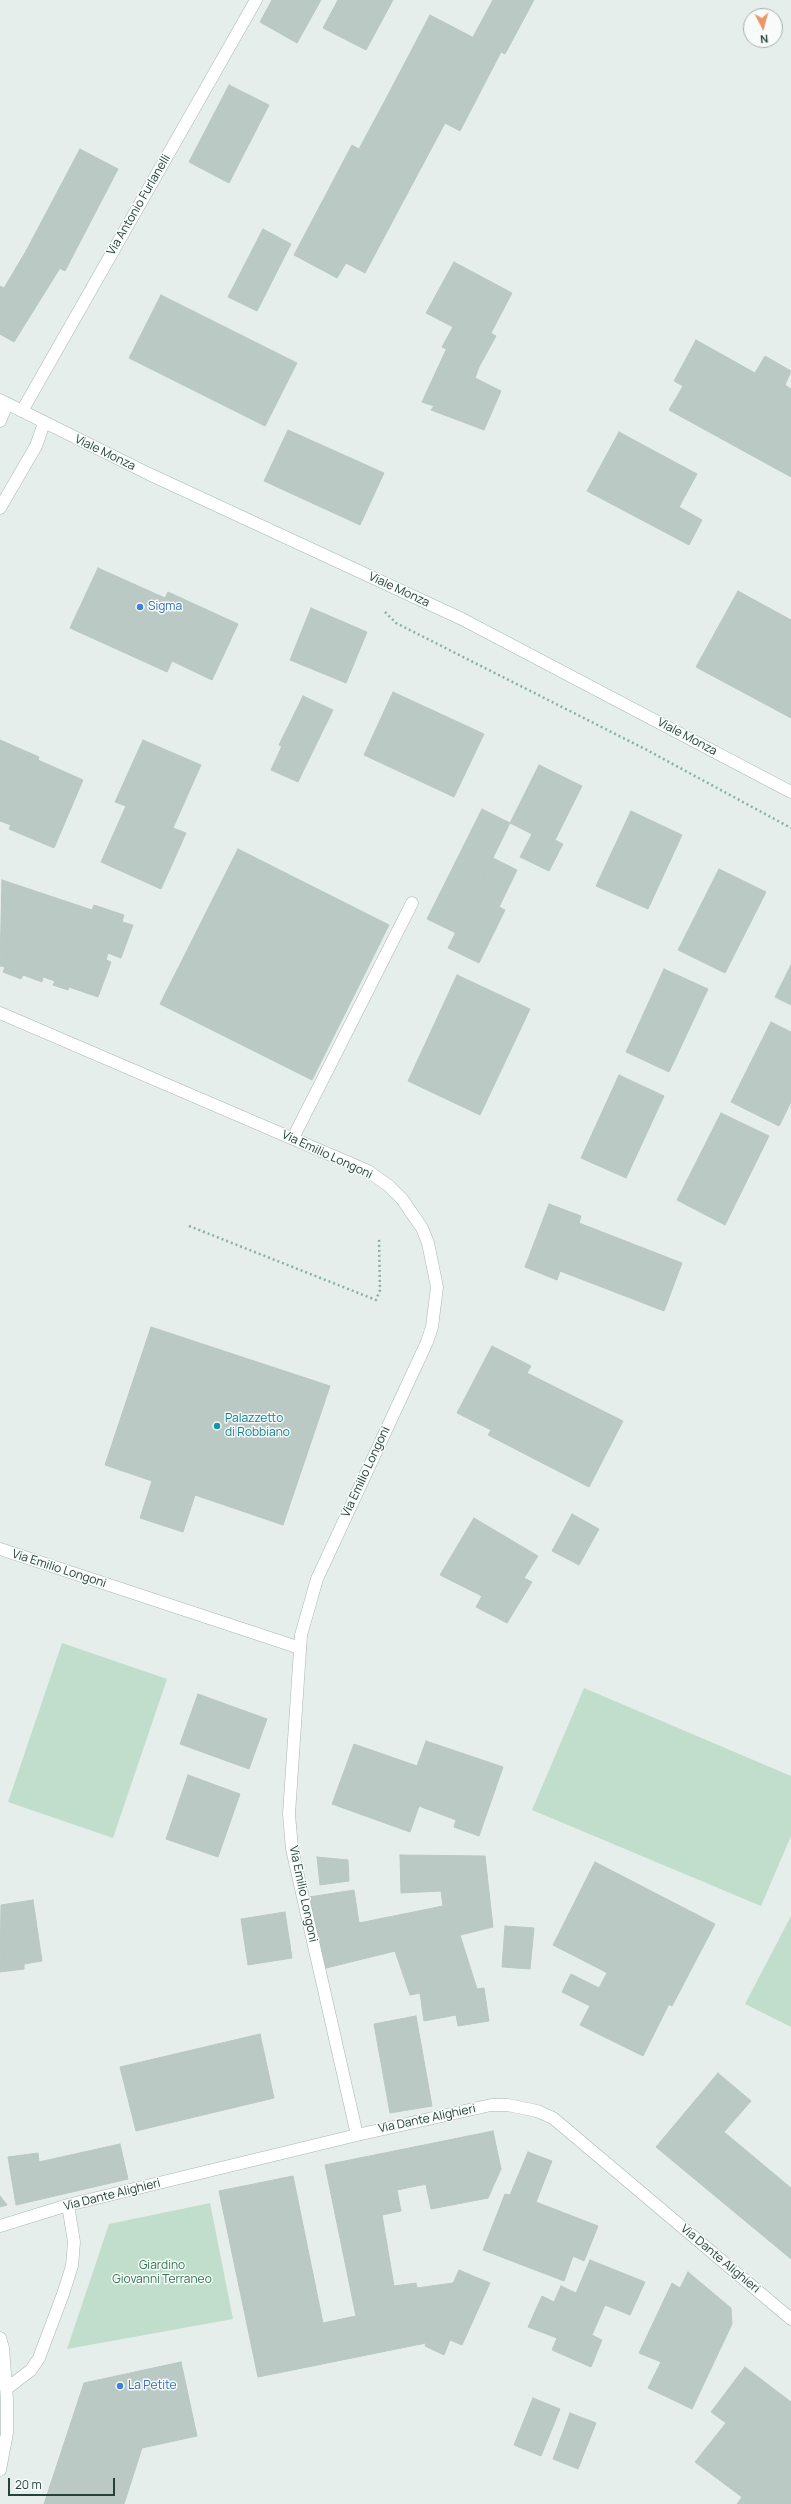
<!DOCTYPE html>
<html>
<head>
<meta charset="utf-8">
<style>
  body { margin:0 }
  #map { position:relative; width:791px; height:2504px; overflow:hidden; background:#e6eeeb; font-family:Manrope,sans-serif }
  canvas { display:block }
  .north { position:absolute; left:743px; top:8px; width:40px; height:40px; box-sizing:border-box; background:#f7fbf9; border:1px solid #a3b0ad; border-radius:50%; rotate:174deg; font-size:11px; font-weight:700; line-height:16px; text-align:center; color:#26403b }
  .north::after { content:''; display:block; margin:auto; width:14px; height:18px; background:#ea9668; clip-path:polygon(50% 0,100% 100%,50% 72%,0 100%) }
  .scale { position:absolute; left:8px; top:2478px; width:107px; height:18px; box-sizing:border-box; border:2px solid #26403b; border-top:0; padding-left:5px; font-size:12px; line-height:14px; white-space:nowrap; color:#26403b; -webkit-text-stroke:3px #f7fbf9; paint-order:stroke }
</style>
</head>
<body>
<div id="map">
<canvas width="791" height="2504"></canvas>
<div class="north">N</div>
<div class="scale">20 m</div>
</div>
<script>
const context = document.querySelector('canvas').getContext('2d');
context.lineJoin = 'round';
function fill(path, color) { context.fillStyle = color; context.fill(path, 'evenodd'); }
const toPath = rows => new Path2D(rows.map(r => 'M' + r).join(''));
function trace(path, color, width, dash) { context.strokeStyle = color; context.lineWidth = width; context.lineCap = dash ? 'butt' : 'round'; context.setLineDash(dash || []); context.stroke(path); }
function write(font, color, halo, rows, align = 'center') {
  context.font = font + ' Manrope,sans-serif'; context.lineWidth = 3; context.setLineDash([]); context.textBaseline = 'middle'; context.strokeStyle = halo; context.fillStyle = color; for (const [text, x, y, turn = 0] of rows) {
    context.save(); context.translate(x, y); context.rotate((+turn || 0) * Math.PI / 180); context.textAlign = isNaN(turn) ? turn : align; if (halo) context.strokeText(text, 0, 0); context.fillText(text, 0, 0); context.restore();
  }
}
const green = toPath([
  [62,1643,167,1679,113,1838,8,1802],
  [584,1688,791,1776,791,1836,761,1906,532,1810],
  [791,1916,791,2027,745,2004],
  [210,2203,233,2319,67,2349,109,2224]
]);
const building = toPath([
  [272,0,321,0,297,43,260,22,272,0],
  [338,0,393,0,366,50,323,28,338,0],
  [493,0,534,0,505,54,473,37,493,0],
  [430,15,501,52,460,131,389,93,430,15],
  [229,85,269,105,229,183,189,162,229,85],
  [389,93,445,123,365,273,346,263,337,278,294,255,352,145,359,149,389,93],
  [80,149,118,169,65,271,26,251,80,149],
  [263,229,291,244,257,311,228,297,263,229],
  [26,251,60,268,14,342,0,334,0,286,4,288,26,251],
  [454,262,512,293,491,333,496,336,479,367,442,347,453,327,426,313,454,262],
  [161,295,297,363,265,426,129,358,161,295],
  [696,340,755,373,765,356,791,371,785,385,791,389,791,477,669,410,683,386,674,381,696,340],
  [446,350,479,367,475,378,501,391,484,430,431,410,434,406,422,402,446,350],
  [288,430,384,473,360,525,264,481,288,430],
  [619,432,697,474,679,507,702,520,689,545,587,491,619,432],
  [98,568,165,598,168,592,238,624,212,680,172,661,167,672,70,628,98,568],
  [738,591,791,620,791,718,696,667,738,591],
  [311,608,367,632,346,683,290,660,311,608],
  [393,692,484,734,454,797,364,755,393,692],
  [303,696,333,710,309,759,279,745,303,696],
  [0,740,39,757,38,760,83,780,54,848,9,829,11,825,0,821,0,740],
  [143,740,201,765,173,828,186,833,161,889,101,862,126,806,115,802,143,740],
  [282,746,309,759,298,782,271,770,282,746],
  [539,765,582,786,555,840,563,844,549,871,520,857,532,834,510,823,539,765],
  [482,809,510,823,456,933,427,919,482,809],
  [631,811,682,835,648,909,596,886,631,811],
  [238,849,389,925,312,1080,160,1004,238,849],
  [493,858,517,870,499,907,505,910,479,963,448,948,493,858],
  [719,869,766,892,725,973,678,950,719,869],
  [2,880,92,910,94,905,124,915,122,922,133,925,121,958,108,953,106,960,111,962,98,997,69,987,68,990,53,985,55,981,43,977,42,982,23,975,21,979,3,972,5,967,0,966,2,880],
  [791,965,791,1005,775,997,791,965],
  [664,969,708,989,669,1072,626,1052,664,969],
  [457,975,530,1009,480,1115,408,1081,457,975],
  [771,1022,791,1032,791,1102,779,1126,731,1102,771,1022],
  [619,1075,664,1096,626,1178,581,1158,619,1075],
  [721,1113,769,1136,725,1225,677,1200,721,1113],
  [549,1204,581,1216,579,1223,682,1263,664,1311,560,1271,557,1280,525,1267,549,1204],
  [151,1327,330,1386,283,1525,195,1495,183,1532,140,1518,152,1481,105,1465,151,1327],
  [492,1346,531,1366,527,1373,623,1421,589,1487,488,1435,491,1430,457,1413,492,1346],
  [572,1514,599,1529,579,1565,552,1551,572,1514],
  [474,1518,538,1556,524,1578,532,1582,507,1623,476,1607,482,1596,440,1575,474,1518],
  [198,1694,267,1719,249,1769,180,1744,198,1694],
  [426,1741,503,1767,479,1836,454,1827,456,1820,419,1806,410,1832,332,1804,354,1744,417,1766,426,1741],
  [188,1775,240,1794,218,1857,166,1839,188,1775],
  [400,1855,485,1856,493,1927,322,1969,309,1897,354,1890,359,1923,443,1906,441,1891,401,1893,400,1855],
  [317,1857,348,1860,349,1881,320,1885,317,1857],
  [595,1862,715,1924,672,2006,553,1945,595,1862],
  [33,1900,42,1961,24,1964,24,1969,0,1972,1,1905,33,1900],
  [285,1912,292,1958,248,1965,241,1919,285,1912],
  [505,1926,534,1928,530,1969,502,1967,505,1926],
  [460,1935,477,1989,484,1988,489,2021,458,2026,456,2015,424,2021,420,1993,410,1995,395,1951,460,1935],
  [607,1973,669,2004,643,2056,580,2025,590,2006,562,1992,571,1974,599,1988,607,1973],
  [416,2016,432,2106,390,2113,374,2024,416,2016],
  [260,2034,274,2098,136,2131,120,2067,260,2034],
  [718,2073,751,2101,724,2132,791,2188,791,2259,656,2147,718,2073],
  [493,2131,501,2169,397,2190,401,2211,382,2215,394,2286,416,2283,417,2288,453,2283,426,2343,258,2377,219,2191,293,2176,323,2323,356,2316,325,2165,493,2131],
  [120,2144,128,2179,16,2205,8,2157,38,2153,39,2162,120,2144],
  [528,2152,552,2161,536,2202,598,2226,584,2261,573,2256,564,2281,483,2250,505,2194,510,2195,528,2152],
  [501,2169,488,2198,431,2209,426,2185,501,2169],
  [0,2196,7,2205,0,2207,0,2196],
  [590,2260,645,2282,630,2315,605,2305,592,2335,602,2340,591,2367,552,2350,590,2260],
  [459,2270,490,2283,462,2345,450,2340,444,2355,425,2346,459,2270],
  [688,2272,731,2308,732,2324,692,2409,648,2388,661,2362,639,2353,672,2283,680,2288,688,2272],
  [561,2286,576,2293,557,2338,528,2327,542,2296,554,2302,561,2286],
  [181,2362,197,2436,142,2448,124,2504,44,2504,84,2383,181,2362],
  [745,2367,791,2402,791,2504,737,2504,742,2497,695,2462,726,2423,711,2412,745,2367],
  [533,2398,560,2409,541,2456,514,2445,533,2398],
  [570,2413,596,2423,578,2469,553,2459,570,2413]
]);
const path = toPath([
  [385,612,396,623,645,749,791,828],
  [189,1226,376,1300,380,1290,379,1238]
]);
const service = toPath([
  [293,1138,412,903],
  [0,1549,300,1648]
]);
const minor = toPath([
  [0,421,7,404],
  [0,508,36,446,44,423],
  [0,1013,368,1171,389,1186,402,1199,422,1228,428,1243,437,1287,432,1327,427,1342,317,1579,301,1635,289,1814,292,1849,357,2135],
  [0,2226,68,2205,357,2135,491,2105,508,2105,537,2111,553,2118,791,2319],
  [0,2338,3,2348,7,2400,7,2433,0,2470],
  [6,2389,31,2370,39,2358,63,2294,72,2266,74,2242,68,2205]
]);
const tertiary = toPath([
  [22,411,256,0]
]);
const secondary = toPath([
  [0,400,149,474,462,619,791,792]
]);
const markers = [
  [140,607,4,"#3f7fe0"],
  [217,1426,4,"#0f9aa8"],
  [120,2386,4,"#3f7fe0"]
];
const streetNames = [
  ["Via Antonio Furlanelli",139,205,-60],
  ["Viale Monza",105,453,26],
  ["Viale Monza",399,590,25],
  ["Viale Monza",687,737,28],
  ["Via Emilio Longoni",327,1155,25],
  ["Via Emilio Longoni",366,1472,-65],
  ["Via Emilio Longoni",59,1569,18],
  ["Via Emilio Longoni",303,1894,78],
  ["Via Dante Alighieri",427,2119,-12],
  ["Via Dante Alighieri",112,2195,-14],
  ["Via Dante Alighieri",720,2259,40]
];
const shopNames = [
  ["Sigma",148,607],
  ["La Petite",128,2386]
];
const cultureNames = [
  ["Palazzetto",225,1419],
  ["di Robbiano",225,1433]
];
const parkNames = [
  ["Giardino",162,2266],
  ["Giovanni Terraneo",162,2280]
];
fill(green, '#c1decc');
fill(building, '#bbc9c5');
trace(building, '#b9c8c3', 1);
trace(service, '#a9b6b3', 13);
trace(minor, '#a9b6b3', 13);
trace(tertiary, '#a9b6b3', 13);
trace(secondary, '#a5b9b4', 13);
trace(path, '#89b0a8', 2.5, [2, 3]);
trace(service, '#fff', 12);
trace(minor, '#fff', 12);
trace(tertiary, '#fff', 12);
trace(secondary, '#fff', 12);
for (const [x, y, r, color] of markers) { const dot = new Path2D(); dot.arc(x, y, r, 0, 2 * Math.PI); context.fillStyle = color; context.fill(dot); trace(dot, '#f7fbf9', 1.5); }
write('12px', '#26403b', '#f7fbf9', streetNames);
write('12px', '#366cbe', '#f7fbf9', shopNames, 'left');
write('12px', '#0d838f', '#f7fbf9', cultureNames, 'left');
write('12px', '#327553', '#f7fbf9', parkNames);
</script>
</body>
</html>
